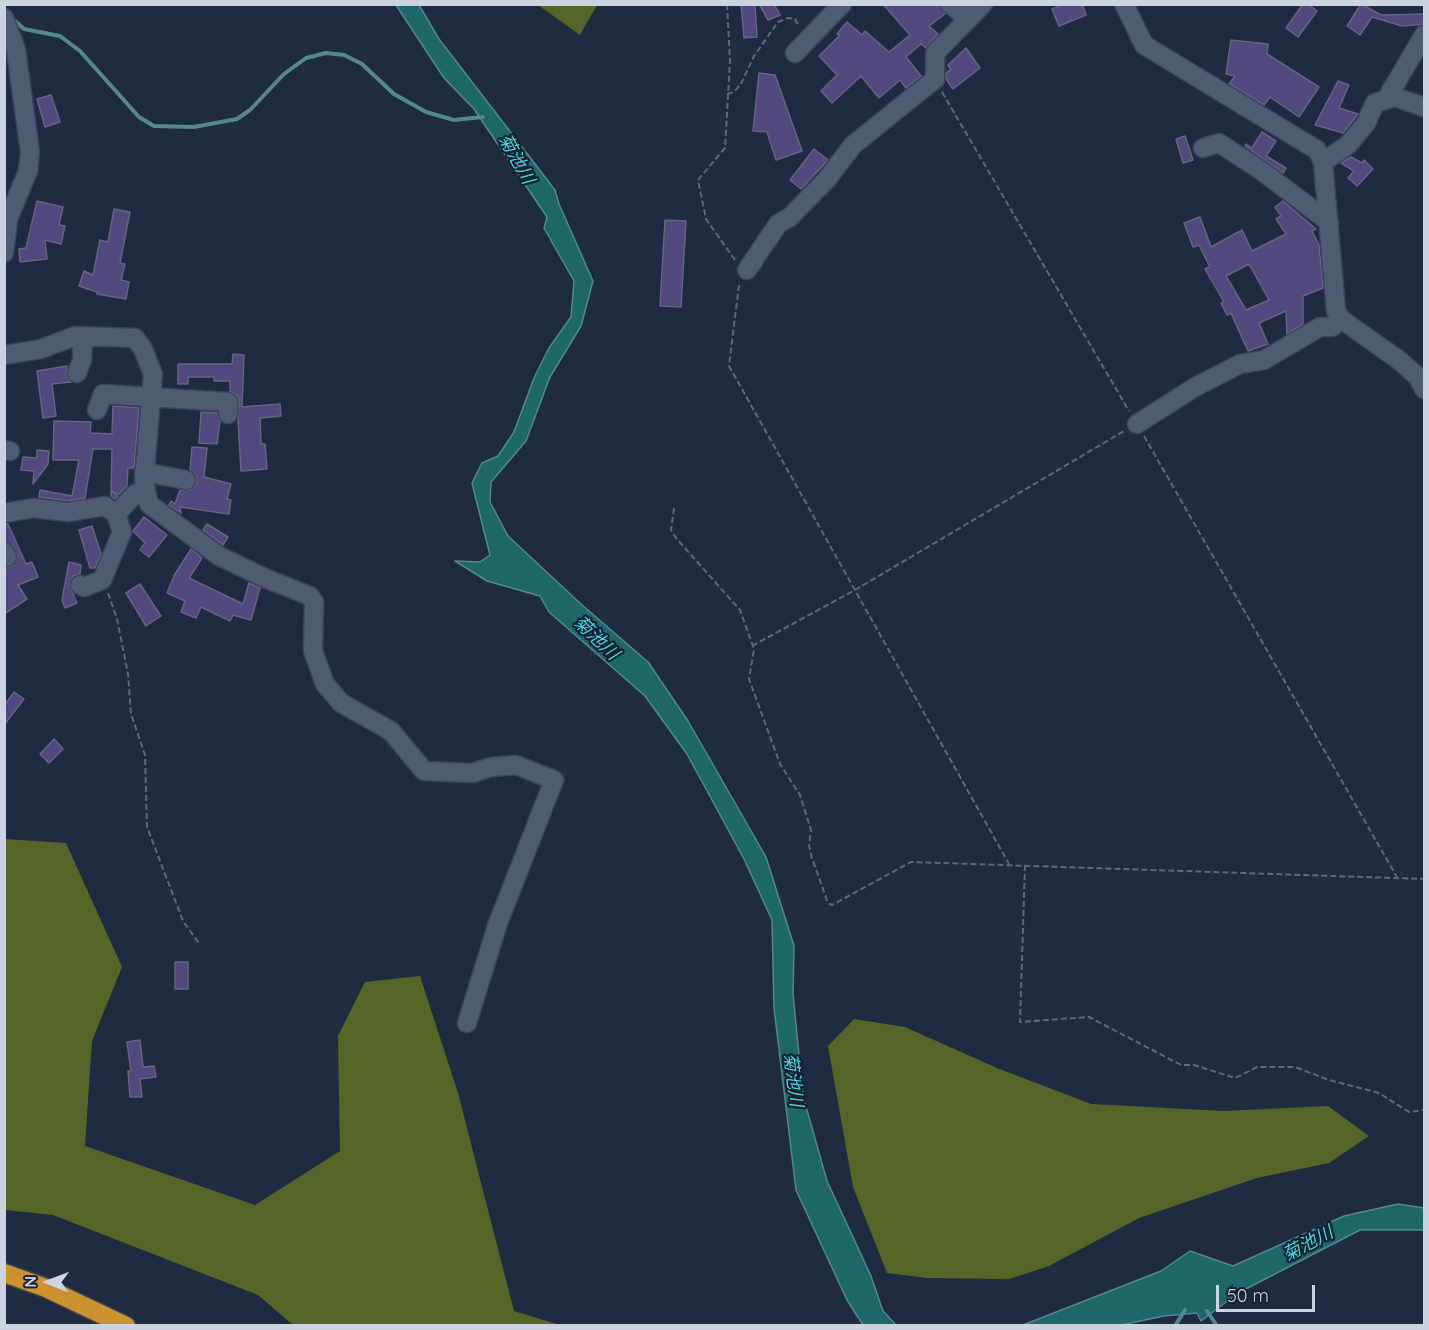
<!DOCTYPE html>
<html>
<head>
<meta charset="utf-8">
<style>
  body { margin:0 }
  #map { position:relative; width:1429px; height:1330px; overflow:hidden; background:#1f2b40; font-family:Quicksand,sans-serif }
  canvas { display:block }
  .frame { position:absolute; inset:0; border:6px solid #ccd4e2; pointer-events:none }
  .north { position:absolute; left:18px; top:1252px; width:60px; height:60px; -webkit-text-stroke:4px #152135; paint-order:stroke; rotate:271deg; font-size:16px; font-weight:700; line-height:24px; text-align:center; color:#ccd4e2 }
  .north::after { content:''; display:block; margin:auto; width:21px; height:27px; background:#ccd4e2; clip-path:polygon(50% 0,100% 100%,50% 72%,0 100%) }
  .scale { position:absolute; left:1216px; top:1285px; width:99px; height:27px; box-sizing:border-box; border:3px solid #ccd4e2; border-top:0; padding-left:8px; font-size:18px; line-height:21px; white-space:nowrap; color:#ccd4e2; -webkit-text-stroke:4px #152135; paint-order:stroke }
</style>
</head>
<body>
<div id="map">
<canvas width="1429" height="1330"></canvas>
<div class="frame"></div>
<div class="north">N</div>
<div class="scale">50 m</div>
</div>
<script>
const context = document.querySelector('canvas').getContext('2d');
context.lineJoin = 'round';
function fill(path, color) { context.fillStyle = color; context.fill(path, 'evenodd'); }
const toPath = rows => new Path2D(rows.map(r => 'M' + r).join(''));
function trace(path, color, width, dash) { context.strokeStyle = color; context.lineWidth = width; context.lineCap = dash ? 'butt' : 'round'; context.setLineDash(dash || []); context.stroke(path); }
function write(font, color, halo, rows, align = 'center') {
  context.font = font + ' Quicksand,"Noto Sans JP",sans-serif'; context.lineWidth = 4.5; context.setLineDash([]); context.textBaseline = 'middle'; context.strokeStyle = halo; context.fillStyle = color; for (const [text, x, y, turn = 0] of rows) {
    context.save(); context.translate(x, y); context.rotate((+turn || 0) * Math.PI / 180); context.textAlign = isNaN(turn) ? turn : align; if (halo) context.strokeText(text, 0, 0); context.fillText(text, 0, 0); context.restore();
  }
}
const forest = toPath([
  [538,5,597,5,580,35],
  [5,839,66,843,122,967,92,1041,85,1146,255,1205,340,1151,338,1036,365,982,420,976,458,1093,514,1311,560,1325,293,1325,258,1295,53,1215,5,1210],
  [854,1019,905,1027,997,1068,1091,1104,1225,1111,1328,1106,1369,1136,1329,1163,1257,1178,1139,1218,1049,1266,1009,1279,927,1278,887,1273,853,1187,828,1046]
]);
const water = toPath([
  [396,5,419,5,439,39,555,190,559,204,593,281,581,326,550,377,526,441,491,482,490,502,508,536,582,605,648,662,688,721,766,857,794,946,793,994,803,1096,827,1181,871,1276,883,1311,896,1325,863,1325,847,1300,796,1190,774,1008,772,920,744,859,687,754,645,696,549,612,540,596,487,581,455,561,480,562,490,555,472,483,482,463,498,456,514,432,534,378,549,348,571,317,574,281,544,228,547,217,474,109,444,78,396,5],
  [1398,1204,1424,1208,1424,1230,1360,1230,1238,1293,1201,1321,1197,1313,1164,1316,1121,1325,1023,1325,1161,1271,1190,1251,1233,1266,1344,1216,1398,1204]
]);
const stream = toPath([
  [14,20,24,29,60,36,80,51,139,117,154,126,194,127,237,119,250,110,284,74,306,58,326,53,344,55,362,64,394,94,426,112,454,120,483,117],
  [1207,1311,1217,1326],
  [1175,1326,1185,1310]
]);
const building = toPath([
  [741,4,755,4,757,37,744,38,741,4],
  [759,4,774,4,780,15,768,20,759,4],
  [883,4,939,4,945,14,929,26,938,34,926,48,921,44,906,57,921,76,906,88,900,80,879,98,861,76,832,103,821,91,837,75,819,56,840,35,837,34,847,22,862,35,865,31,889,52,910,35,883,4],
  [1063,4,1082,4,1086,15,1059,26,1052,9,1063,4],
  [1303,4,1308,4,1317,11,1298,37,1286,28,1303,4],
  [1361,4,1381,15,1425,14,1425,24,1402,26,1372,17,1360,35,1347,26,1361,4],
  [1231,40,1268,44,1267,54,1319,87,1299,117,1270,97,1264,105,1229,84,1235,76,1226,74,1231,40],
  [966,48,980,68,953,89,946,79,946,73,951,70,948,65,966,48],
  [759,73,775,75,802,151,776,160,767,132,753,131,759,73],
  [1338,81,1349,85,1339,108,1358,114,1343,133,1315,125,1338,81],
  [51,95,60,122,45,127,37,99,51,95],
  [1262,132,1276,141,1266,156,1286,168,1283,173,1245,146,1246,144,1252,148,1262,132],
  [1185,136,1193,160,1183,163,1176,139,1185,136],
  [814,149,828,160,801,189,790,180,814,149],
  [1351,157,1362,163,1364,160,1373,169,1357,186,1348,178,1354,171,1341,163,1351,157],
  [37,201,63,207,59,225,65,226,61,244,45,240,47,259,20,262,19,249,26,248,37,201],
  [1283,201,1316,229,1312,231,1319,245,1323,288,1303,296,1303,324,1287,334,1286,311,1259,323,1268,344,1248,351,1231,313,1227,315,1221,303,1224,302,1205,269,1210,267,1199,245,1193,247,1184,223,1200,217,1211,247,1242,230,1252,251,1286,234,1276,219,1281,216,1275,207,1283,201],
  [1249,264,1269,300,1246,310,1226,276,1249,264],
  [114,209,130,212,120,263,125,264,121,280,129,282,126,299,97,294,97,292,79,286,84,271,93,275,100,240,108,242,114,209],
  [665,220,686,221,681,307,660,306,665,220],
  [233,354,244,355,242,407,280,404,281,416,260,418,261,444,265,444,267,469,241,471,238,420,239,402,238,396,230,391,230,381,214,381,214,377,188,377,188,384,178,384,178,364,232,364,233,354],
  [67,366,66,375,71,382,52,384,56,416,43,418,37,371,67,366],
  [113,406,139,408,134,468,128,468,127,486,119,494,111,491,118,496,115,499,111,496,112,449,93,449,85,498,68,501,39,497,40,490,72,496,74,486,79,460,53,460,54,421,91,422,90,433,112,434,113,406],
  [201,412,217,413,220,421,217,444,199,443,201,412],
  [192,447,207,448,204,477,231,484,227,499,231,500,229,514,180,507,181,513,169,505,171,501,175,504,180,490,190,490,197,483,196,476,190,470,192,447],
  [37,450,49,451,48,464,33,484,34,471,21,470,23,457,37,458,37,450],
  [144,517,167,535,149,557,140,550,145,543,133,531,144,517],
  [4,524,8,524,26,564,32,562,38,577,18,585,27,599,4,614,4,568,13,566,18,557,13,546,4,541,4,524],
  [207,524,228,537,223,545,203,530,207,524],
  [92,526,101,554,95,568,90,568,79,530,92,526],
  [191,549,202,558,189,578,243,604,249,583,260,588,251,620,233,615,230,621,201,607,196,618,181,612,185,601,167,593,175,574,191,549],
  [69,562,81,565,80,574,73,576,69,585,77,603,65,608,62,600,69,562],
  [140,584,161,616,146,626,126,593,140,584],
  [14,692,24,699,4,725,4,706,14,692],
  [54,739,63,749,49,763,40,754,54,739],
  [175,962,188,962,188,989,175,989,175,962],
  [140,1040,143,1067,154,1066,156,1077,140,1079,142,1097,130,1097,128,1071,131,1071,127,1042,140,1040]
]);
const path = toPath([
  [727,4,730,61,725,148,698,180,706,219,735,260],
  [942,92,1129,411],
  [727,94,734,92,741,84,754,56,778,22,788,18,795,19,799,27],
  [739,285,729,366,1009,864],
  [1144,436,1398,879],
  [674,508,671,530,676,538,740,610,754,649,749,679,780,764,800,795,811,830,809,846,812,858,828,903,832,905,911,862,1424,879],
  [108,593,117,619,128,674,131,714,145,755,147,827,183,921,200,945],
  [752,646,855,590,1124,431],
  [1025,865,1020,1022,1089,1017,1181,1065,1194,1065,1235,1078,1257,1067,1295,1067,1329,1080,1379,1093,1409,1112,1424,1110]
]);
const minor = toPath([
  [950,4,967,18],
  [1124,4,1144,45,1317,150,1323,162,1336,311,1341,319,1400,361,1418,377,1424,389],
  [4,18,16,50,30,152,28,171,8,219,4,253],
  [795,53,842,4],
  [1387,98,1424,35],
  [1203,148,1219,143,1262,171,1329,222],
  [1323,162,1348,145,1366,123,1375,103,1395,97,1424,107],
  [747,270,778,224,790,217,827,179,853,145,935,79,935,53,983,4],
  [4,355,41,349,75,336,135,338,143,349,153,374,144,481,149,504,219,556,267,579,310,596,314,602,313,651,325,684,341,703,391,731,424,771,473,773,491,767,516,765,554,780,498,923,467,1023],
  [77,373,82,360,83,337],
  [97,410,103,394,228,402,228,414],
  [1137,424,1195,387,1240,364,1264,360,1320,327,1332,327,1341,319],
  [4,450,10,451],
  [144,472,186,480],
  [4,513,34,508,68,512,105,506,116,514,122,532,102,580,84,587,80,585],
  [116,514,135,494,144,491],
  [4,552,7,557]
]);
const highway = toPath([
  [4,1273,46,1288,126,1326]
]);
const waterNames = [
  ["菊池川",516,159,61],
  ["菊池川",596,638,44],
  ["菊池川",793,1080,83],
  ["菊池川",1308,1244,-28]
];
fill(forest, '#556427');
fill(water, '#1d676a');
trace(water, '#52888e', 1.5);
trace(stream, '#52888e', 4);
fill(building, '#51487e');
trace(building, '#66637e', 1.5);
trace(minor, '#3b4557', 21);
trace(highway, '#3b4557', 21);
trace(path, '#5d677a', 2, [6, 3]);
trace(minor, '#4d5b73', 18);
trace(highway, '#cb922f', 18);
write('italic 18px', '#4bd7dc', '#152135', waterNames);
</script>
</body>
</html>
